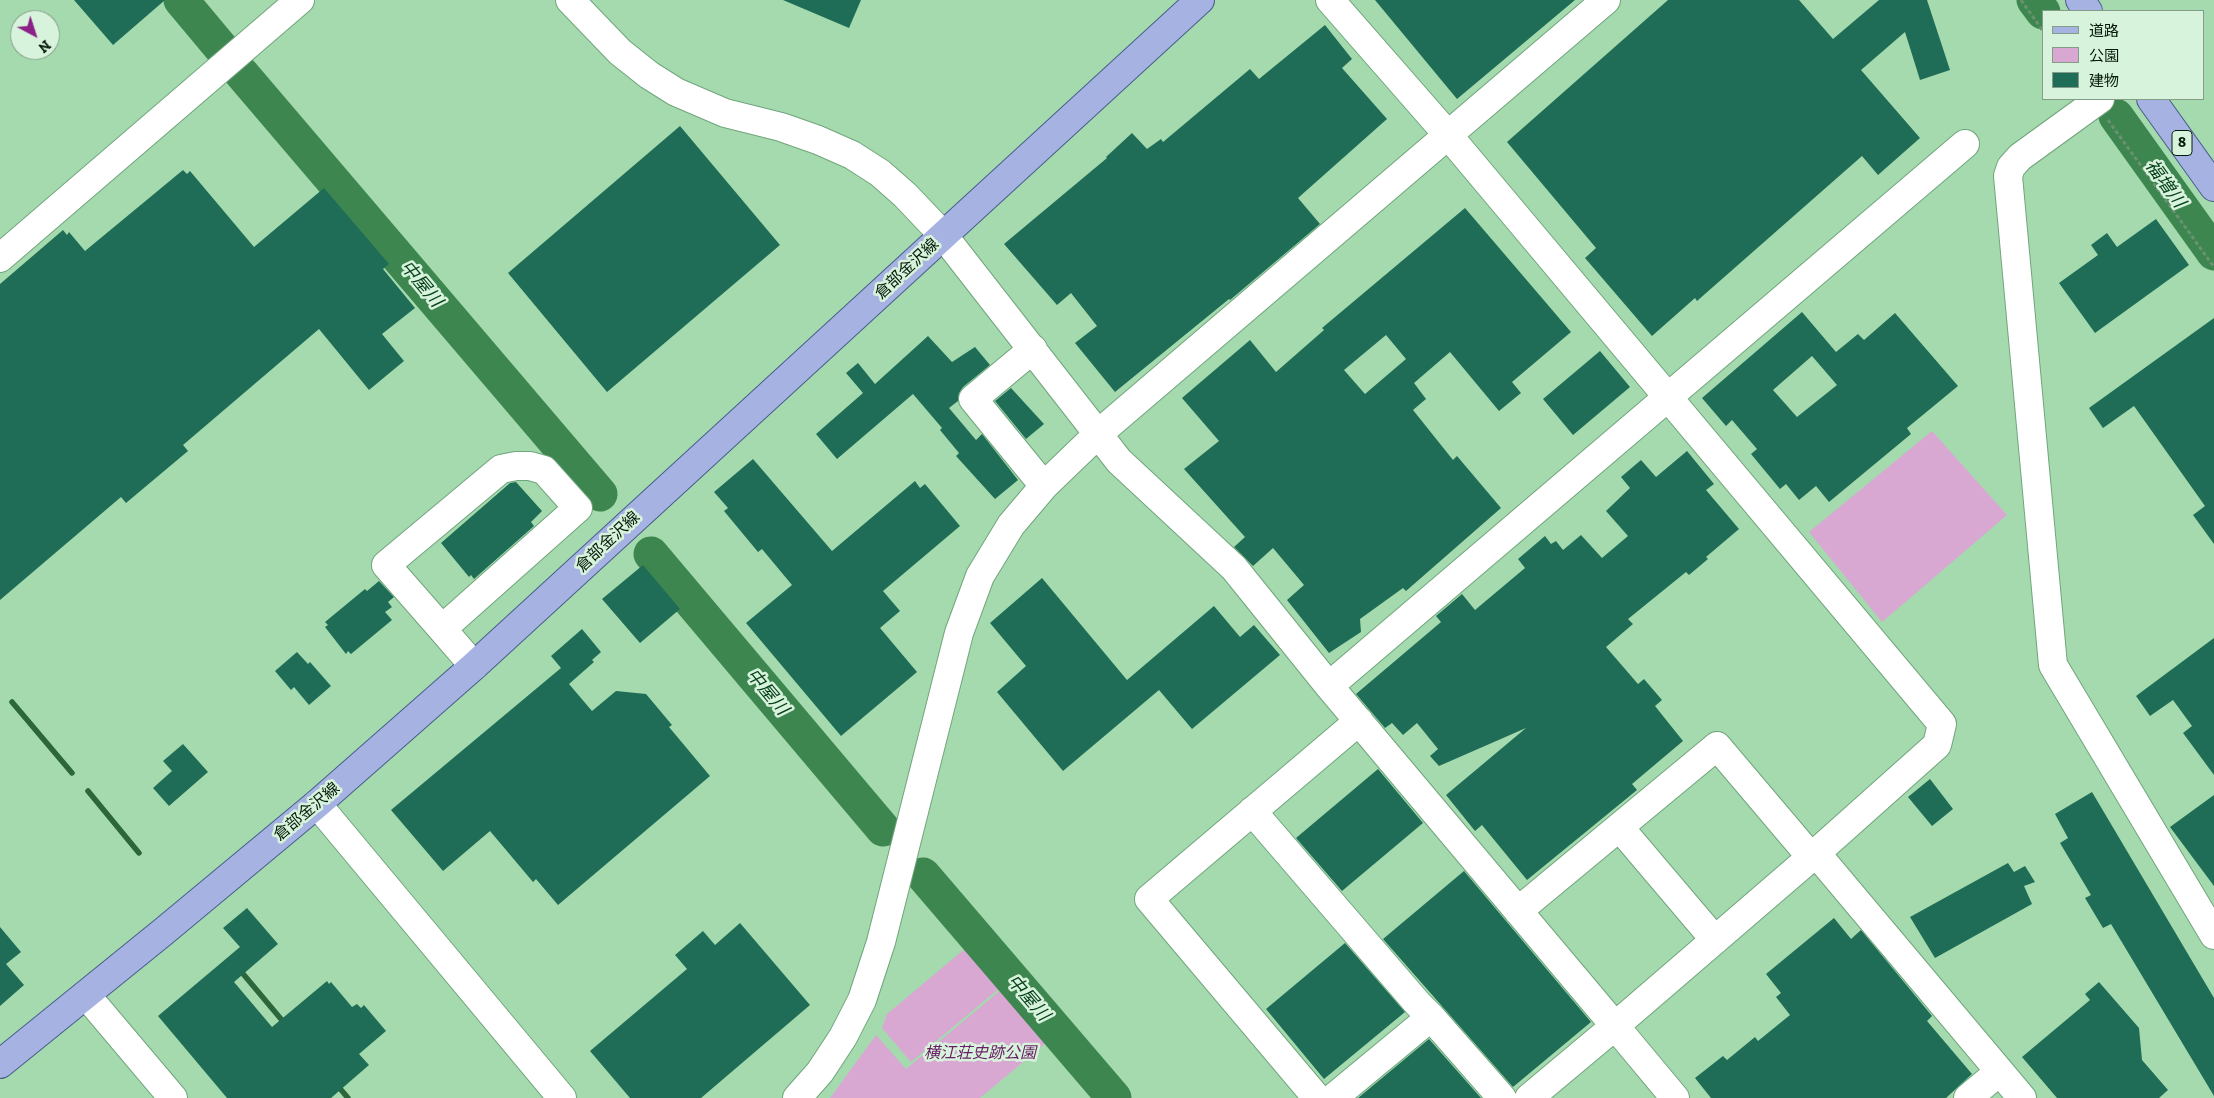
<!DOCTYPE html>
<html>
<head>
<meta charset="utf-8">
<style>
  body { margin:0 }
  #map { position:relative; width:2214px; height:1098px; overflow:hidden; background:#a4daae; font-family:"Zilla Slab","Noto Sans JP",serif }
  canvas { display:block }
  .legend { position:absolute; left:2042px; top:10px; width:162px; height:90px; box-sizing:border-box; background:#d8f3dc; border:1px solid #849c88; margin:0; padding:6px 9px; list-style:none; font-size:15px; color:#061a0b }
  .legend li { display:flex; align-items:center; gap:10px; height:25px }
  .legend b { width:25px; border:1px solid #849c88 }
  .north { position:absolute; left:10px; top:10px; width:50px; height:50px; box-sizing:border-box; background:#d8f3dc; border:1px solid #849c88; border-radius:50%; rotate:140deg; font-size:14px; font-weight:700; line-height:20px; text-align:center; color:#061a0b }
  .north::after { content:''; display:block; margin:auto; width:18px; height:22px; background:#8c2287; clip-path:polygon(50% 0,100% 100%,50% 72%,0 100%) }
</style>
</head>
<body>
<div id="map">
<canvas width="2214" height="1098"></canvas>
<ul class="legend">
<li><b style="height:6px;background:#a6b3e2"></b>道路</li>
<li><b style="height:14px;background:#d8a8d2"></b>公園</li>
<li><b style="height:14px;background:#1f6d56"></b>建物</li>
</ul>
<div class="north">N</div>
</div>
<script>
const context = document.querySelector('canvas').getContext('2d');
context.lineJoin = 'round';
function fill(path, color) { context.fillStyle = color; context.fill(path, 'evenodd'); }
const toPath = rows => new Path2D(rows.map(r => 'M' + r).join(''));
function trace(path, color, width, dash) { context.strokeStyle = color; context.lineWidth = width; context.lineCap = dash ? 'butt' : 'round'; context.setLineDash(dash || []); context.stroke(path); }
function write(font, color, halo, rows, align = 'center') {
  context.font = font + ' "Zilla Slab","Noto Sans JP",serif'; context.lineWidth = 5; context.setLineDash([]); context.textBaseline = 'middle'; context.strokeStyle = halo; context.fillStyle = color; for (const [text, x, y, turn = 0] of rows) {
    context.save(); context.translate(x, y); context.rotate((+turn || 0) * Math.PI / 180); context.textAlign = isNaN(turn) ? turn : align; if (halo) context.strokeText(text, 0, 0); context.fillText(text, 0, 0); context.restore();
  }
}
const green = toPath([
  [1932,431,2007,515,1882,622,1809,532],
  [967,947,1001,987,911,1062,882,1028,887,1014],
  [1002,989,1047,1042,980,1098,830,1098,876,1035,906,1069]
]);
const stream = toPath([
  [12,702,72,773],
  [88,791,139,853],
  [239,969,286,1025],
  [337,1085,348,1098]
]);
const river = toPath([
  [181,0,222,49],
  [2034,0,2043,12],
  [242,74,600,494],
  [2116,116,2214,253],
  [651,554,883,829],
  [923,875,1114,1098]
]);
const building = toPath([
  [74,0,165,0,113,45],
  [783,0,861,0,849,28],
  [1375,0,1575,0,1457,99],
  [1668,0,1799,0,1833,39,1879,0,1927,0,1950,70,1920,80,1905,32,1861,70,1920,138,1878,175,1862,156,1697,301,1695,298,1652,336,1585,258,1596,248,1507,142],
  [1325,25,1352,59,1342,68,1387,119,1298,198,1320,224,1230,300,1229,299,1115,392,1075,343,1097,326,1071,293,1057,305,1004,244,1107,158,1106,157,1132,133,1147,149,1161,139,1163,142,1250,69,1259,79],
  [680,126,780,245,607,392,508,273],
  [183,170,187,174,190,171,254,247,324,188,389,264,383,269,415,308,382,334,404,361,369,390,319,329,183,445,188,451,126,503,121,497,0,600,0,284,63,230,67,235,69,232,85,251],
  [1465,208,1571,332,1512,382,1521,393,1499,411,1450,352,1414,383,1426,399,1413,410,1453,460,1457,456,1501,508,1406,591,1403,588,1360,619,1361,632,1329,653,1287,600,1304,585,1273,548,1253,566,1234,547,1245,537,1184,469,1219,441,1182,398,1250,340,1276,372,1324,330,1322,328],
  [1386,335,1406,359,1365,394,1344,370],
  [2156,219,2189,265,2095,333,2059,283,2098,255,2091,245,2107,233,2117,247],
  [1802,312,1836,352,1858,334,1864,340,1895,313,1958,386,1907,428,1911,434,1829,502,1816,486,1799,500,1786,484,1780,489,1751,454,1757,449,1732,420,1726,426,1702,398],
  [1812,356,1837,385,1797,417,1773,390],
  [2214,318,2214,544,2193,515,2205,506,2134,406,2103,428,2089,408],
  [928,336,952,362,975,347,990,365,963,387,959,393,958,401,949,408,976,440,982,434,1018,480,995,499,956,456,959,453,940,430,942,428,913,394,837,459,816,434,863,393,846,373,858,363,875,384],
  [1600,351,1630,387,1573,435,1543,399],
  [1011,388,1044,424,1026,439,995,401],
  [1687,451,1714,484,1706,490,1739,529,1706,557,1708,559,1689,575,1686,572,1628,619,1633,624,1606,647,1638,684,1644,679,1662,700,1655,706,1683,741,1632,784,1637,790,1527,880,1482,825,1475,831,1446,795,1526,728,1439,766,1430,756,1438,749,1417,723,1403,735,1392,723,1385,728,1356,694,1441,622,1436,616,1462,594,1475,610,1525,568,1518,559,1545,536,1551,544,1556,541,1563,550,1581,535,1602,558,1628,536,1606,511,1630,488,1621,477,1641,460,1656,477],
  [753,459,832,551,915,481,920,488,925,484,960,526,883,591,900,611,880,628,917,672,841,736,746,623,792,585,762,549,758,552,724,511,728,508,714,492],
  [516,482,542,511,531,522,534,526,474,579,471,575,469,577,441,543,510,483],
  [643,565,680,609,640,643,602,599],
  [1042,578,1127,680,1214,606,1240,637,1254,625,1280,655,1192,729,1159,690,1063,771,997,692,1026,666,990,623],
  [379,581,394,597,388,602,392,607,385,612,392,620,351,654,348,651,346,654,325,627,328,625,325,622,365,589,367,591],
  [582,629,601,652,592,660,594,662,569,684,592,711,616,691,646,694,672,725,669,727,710,776,558,905,536,879,533,882,490,831,443,871,391,810,561,668,551,656],
  [2214,638,2214,775,2183,733,2192,726,2173,700,2150,716,2136,696],
  [297,652,308,664,310,662,331,686,309,705,294,687,291,690,275,671],
  [183,744,208,772,169,806,153,788,172,771,163,761],
  [1378,769,1423,823,1342,891,1296,838],
  [1930,779,1953,809,1932,826,1908,797],
  [2092,792,2214,998,2214,1096,2111,924,2103,928,2085,898,2091,895,2060,843,2068,838,2055,814],
  [2214,795,2214,886,2170,827],
  [2008,863,2014,872,2025,866,2035,882,2024,886,2032,904,1935,958,1910,917],
  [1464,871,1591,1022,1513,1087,1383,939],
  [247,908,278,944,234,982,272,1027,327,981,329,984,331,982,352,1007,357,1004,361,1008,364,1005,386,1031,359,1054,369,1065,331,1098,227,1098,158,1016,240,947,223,928],
  [1834,918,1851,939,1861,930,1932,1016,1927,1021,1972,1074,1946,1098,1711,1098,1695,1078,1723,1056,1727,1060,1755,1037,1758,1041,1790,1015,1776,997,1781,993,1766,974],
  [740,923,810,1005,701,1098,630,1098,590,1051,687,969,675,955,703,931,715,945],
  [0,927,21,952,6,964,24,985,0,1006],
  [1345,943,1405,1012,1324,1079,1266,1009],
  [2099,982,2139,1028,2142,1060,2168,1090,2159,1098,2057,1098,2022,1057,2090,1000,2085,994],
  [1429,1039,1481,1098,1358,1098]
]);
const path = toPath([
  [2021,0,2043,31],
  [2108,120,2214,267]
]);
const minor = toPath([
  [570,0,620,52,649,75,676,92,725,113,781,127,818,140,852,155,880,173,905,195,943,235,1119,461,1234,568,1329,686,1615,1026,1529,1098],
  [1330,0,1448,135,1942,724,1937,745,1816,853,1615,1026,1675,1098],
  [2100,99,2020,157,2011,167,2008,176,2053,665,2214,935],
  [0,258,300,0],
  [1033,349,973,399,1044,486],
  [442,629,578,508,544,470,530,466,516,466,501,469,386,565,442,629,474,666],
  [1329,686,1965,144],
  [317,804,562,1098],
  [1252,811,1418,1004,1431,1017,1502,1098],
  [1620,828,1715,940],
  [1816,853,2022,1098],
  [1518,911,1717,746,1811,857],
  [86,995,173,1098],
  [797,1098,820,1072,843,1037,862,1000,881,942,959,633,980,576,1011,525,1044,486,1098,434,1606,0],
  [1317,1098,1149,899,1359,721],
  [1333,1098,1431,1017],
  [1968,1098,1999,1072]
]);
const major = toPath([
  [2080,0,2088,11],
  [2151,99,2214,187],
  [0,1064,163,932,317,804,474,666,1200,0]
]);
const shields = [
  [2182,143,20]
];
const shieldNames = [
  ["8",2182,143]
];
const streetNames = [
  ["倉部金沢線",907,269,-43],
  ["倉部金沢線",608,542,-43],
  ["倉部金沢線",307,812,-40]
];
const parkNames = [
  ["横江荘史跡公園",980,1053]
];
const waterNames = [
  ["福増川",2165,184,54],
  ["中屋川",421,284,50],
  ["中屋川",767,692,50],
  ["中屋川",1028,998,49]
];
fill(green, '#d8a8d2');
trace(stream, '#2c663b', 5.5);
trace(river, '#3d8650', 35);
fill(building, '#1f6d56');
trace(minor, '#71a57c', 30);
trace(major, '#475d8a', 30);
trace(path, '#699271', 3, [4, 2.5]);
trace(minor, '#fff', 28);
trace(major, '#a6b3e2', 28);
for (const [x, y, w] of shields) { const box = new Path2D(); box.roundRect(x - w / 2, y - 12.5, w, 25, 4); context.fillStyle = '#d8f3dc'; context.fill(box); trace(box, '#061a0b', 1); }
write('bold 15px', '#061a0b', null, shieldNames);
write('16px', '#061a0b', '#d8f3dc', streetNames);
write('italic 16px', '#691d65', '#d8f3dc', parkNames);
write('italic 18px', '#053f1a', '#d8f3dc', waterNames);
</script>
</body>
</html>
